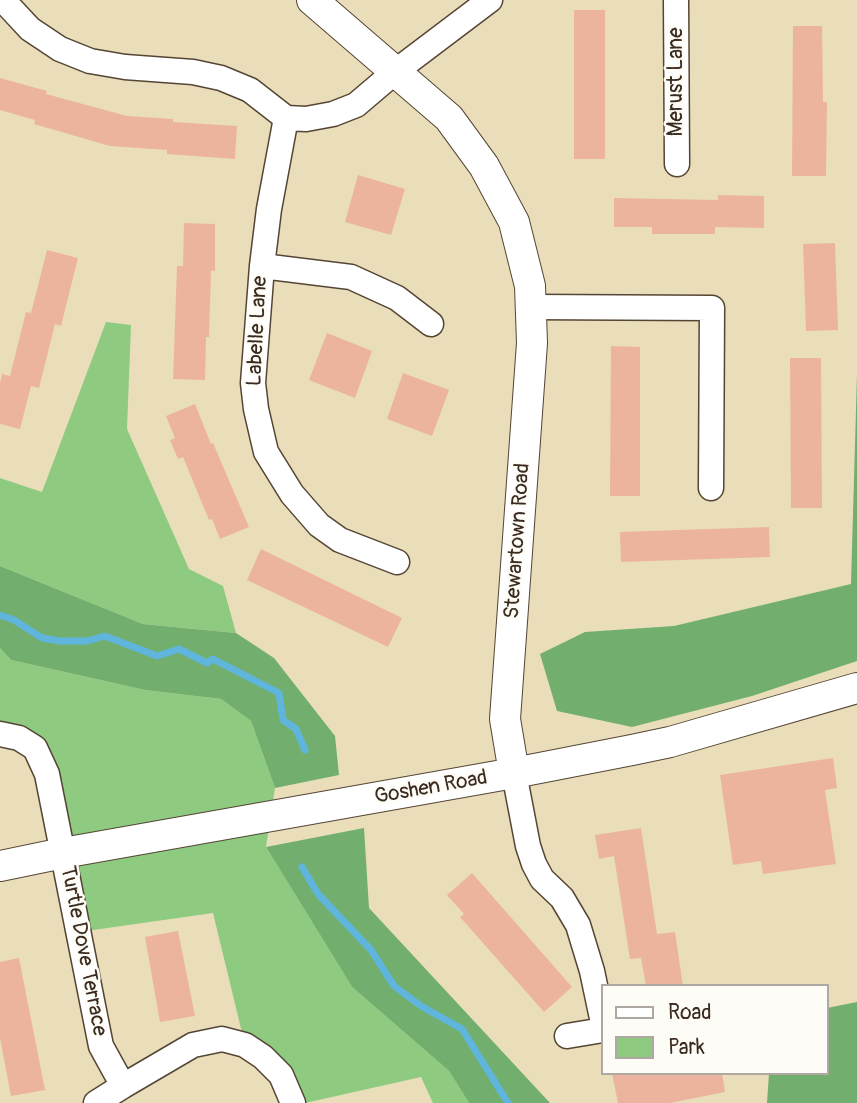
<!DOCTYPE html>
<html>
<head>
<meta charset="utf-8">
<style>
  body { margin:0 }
  #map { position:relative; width:857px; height:1103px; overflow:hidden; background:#e9deb9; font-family:Pangolin,sans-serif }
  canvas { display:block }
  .legend { position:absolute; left:601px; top:984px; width:228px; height:91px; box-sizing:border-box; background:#fdfcf7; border:2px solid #afa8a0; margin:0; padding:9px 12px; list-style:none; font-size:21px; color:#3b2a1e }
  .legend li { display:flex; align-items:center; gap:14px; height:35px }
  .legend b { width:35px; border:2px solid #afa8a0 }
</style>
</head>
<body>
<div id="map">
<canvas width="857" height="1103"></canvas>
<ul class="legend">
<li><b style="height:9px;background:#fff"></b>Road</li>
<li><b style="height:19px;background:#8ecb80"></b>Park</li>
</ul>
</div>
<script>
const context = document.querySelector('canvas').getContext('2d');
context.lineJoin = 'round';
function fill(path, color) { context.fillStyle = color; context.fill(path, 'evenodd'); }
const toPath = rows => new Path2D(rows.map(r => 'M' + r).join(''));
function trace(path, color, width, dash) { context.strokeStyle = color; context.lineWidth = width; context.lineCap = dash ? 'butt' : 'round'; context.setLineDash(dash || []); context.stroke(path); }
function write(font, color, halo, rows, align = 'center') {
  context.font = font + ' Pangolin,sans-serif'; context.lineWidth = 5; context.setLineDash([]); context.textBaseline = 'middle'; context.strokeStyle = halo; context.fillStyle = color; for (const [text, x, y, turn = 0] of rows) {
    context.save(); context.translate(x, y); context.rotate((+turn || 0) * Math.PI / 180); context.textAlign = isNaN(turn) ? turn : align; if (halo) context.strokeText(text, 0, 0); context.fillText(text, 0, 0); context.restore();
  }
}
const green = toPath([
  [106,322,131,325,127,429,189,569,223,586,236,633,143,624,0,566,0,478,42,492],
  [0,648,11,660,145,690,221,699,251,721,275,788,266,847,352,987,449,1071,469,1103,433,1103,421,1077,305,1103,293,1103,245,1045,213,913,79,932,47,774,0,734]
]);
const forest = toPath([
  [857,374,857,661,752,696,632,727,557,711,540,654,585,632,674,626,851,584],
  [0,566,143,624,236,633,274,658,335,736,339,775,275,788,251,721,221,699,145,690,11,660,0,648],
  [364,828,369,908,550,1103,469,1103,449,1071,352,987,266,847],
  [857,1002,857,1103,767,1103,769,1073,827,1073,827,1008]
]);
const stream = toPath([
  [0,615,14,620,42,638,60,641,87,641,105,636,157,656,179,649,207,663,213,659,279,693,283,720,296,729,305,750],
  [302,867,318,894,371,950,394,986,421,1006,462,1029,508,1103]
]);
const building = toPath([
  [574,10,605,10,605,159,574,159],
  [793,26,822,26,823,102,827,102,826,176,792,176],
  [0,78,47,91,46,94,127,116,173,119,173,122,237,126,235,159,167,154,167,150,110,146,34,124,35,120,0,110],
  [358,175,405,189,391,235,345,222],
  [718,195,764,196,764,228,715,227,715,234,652,234,652,227,614,227,614,198,718,200],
  [184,223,215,224,215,271,211,270,209,337,206,337,205,380,173,379,177,266,183,266],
  [835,243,838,330,806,331,803,244],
  [47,250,78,258,61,326,55,324,39,388,31,386,20,429,0,424,0,383,2,374,10,376,26,312,31,313],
  [327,333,372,351,355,398,309,380],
  [611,346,640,347,640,496,610,496],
  [790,358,821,358,822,508,791,508],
  [403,373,449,390,432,436,387,419],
  [195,404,211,444,213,443,249,527,220,539,212,519,209,520,183,457,178,459,170,440,175,438,166,416],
  [769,527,770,557,621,562,620,532],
  [261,549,402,618,388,647,247,580],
  [833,758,837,788,825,790,836,864,763,874,761,861,733,865,720,775],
  [641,828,657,934,675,932,683,986,646,986,641,958,630,959,614,856,599,859,595,835],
  [472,873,572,987,544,1012,460,917,464,914,447,895],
  [178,931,195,1016,160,1022,145,937],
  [19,958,45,1090,11,1096,0,1038,0,962],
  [612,1073,722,1073,725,1092,670,1103,618,1103]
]);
const minor = toPath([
  [3,0,30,29,60,49,90,61,125,67,193,72,221,78,250,90,286,118,306,119,333,114,356,105,396,71,490,0],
  [676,0,677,164],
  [286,118,269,209,262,266,253,383,256,409,266,452,292,494,319,525,340,540,397,562],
  [262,266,351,277,397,298,431,324],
  [531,307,712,308,711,488],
  [0,734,19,738,35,748,47,774,101,1046,123,1086],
  [514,773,528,846,534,864,542,879,562,898,578,925,592,971,603,1023],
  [567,1036,603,1030],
  [96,1103,123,1086,193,1045,222,1039,245,1045,263,1057,281,1075,293,1103]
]);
const tertiary = toPath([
  [312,0,449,118,484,166,514,222,530,286,532,343,505,719,514,773],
  [0,866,63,853,514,773,632,750,670,742,857,688]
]);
const streetNames = [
  ["Merust Lane",677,82,-90],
  ["Labelle Lane",258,331,-87],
  ["Stewartown Road",518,541,-86],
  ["Goshen Road",431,788,-10],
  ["Turtle Dove Terrace",83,951,79]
];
fill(green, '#8ecb80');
fill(forest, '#72af6e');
trace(stream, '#5fb5dc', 7);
fill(building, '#ecb49f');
trace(minor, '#554535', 27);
trace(tertiary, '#554535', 32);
trace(minor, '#fff', 24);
trace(tertiary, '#fff', 30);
write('21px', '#3b2a1e', '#fdfcf7', streetNames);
</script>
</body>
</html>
